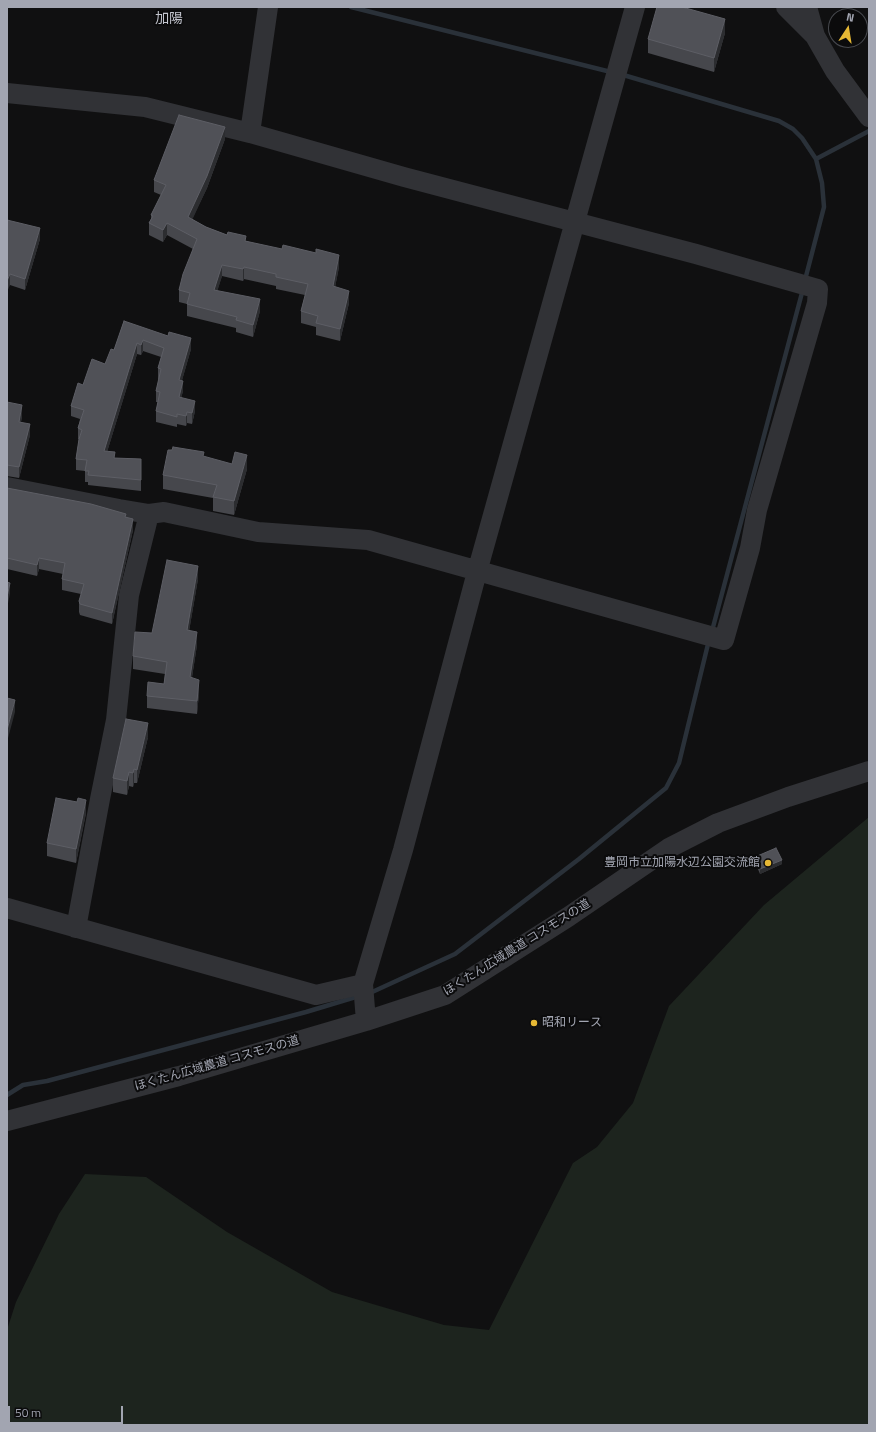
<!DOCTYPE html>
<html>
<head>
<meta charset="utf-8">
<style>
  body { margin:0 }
  #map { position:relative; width:876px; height:1432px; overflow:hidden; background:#101011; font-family:"Titillium Web",sans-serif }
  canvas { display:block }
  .frame { position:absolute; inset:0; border:8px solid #a2a5b1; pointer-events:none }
  .north { position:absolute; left:828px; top:8px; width:40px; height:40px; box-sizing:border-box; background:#0b0b0c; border:1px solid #47494e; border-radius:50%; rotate:12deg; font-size:11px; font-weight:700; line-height:16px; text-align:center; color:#a2a5b1 }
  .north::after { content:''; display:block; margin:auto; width:14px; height:18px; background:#e6b834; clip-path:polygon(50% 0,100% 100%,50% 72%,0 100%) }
  .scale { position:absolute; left:8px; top:1406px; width:115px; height:18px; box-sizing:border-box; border:2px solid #a2a5b1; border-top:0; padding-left:5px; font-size:12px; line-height:14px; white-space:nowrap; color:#a2a5b1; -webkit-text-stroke:3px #0b0b0c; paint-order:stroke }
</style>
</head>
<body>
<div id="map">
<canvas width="876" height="1432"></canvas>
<div class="frame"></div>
<div class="north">N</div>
<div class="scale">50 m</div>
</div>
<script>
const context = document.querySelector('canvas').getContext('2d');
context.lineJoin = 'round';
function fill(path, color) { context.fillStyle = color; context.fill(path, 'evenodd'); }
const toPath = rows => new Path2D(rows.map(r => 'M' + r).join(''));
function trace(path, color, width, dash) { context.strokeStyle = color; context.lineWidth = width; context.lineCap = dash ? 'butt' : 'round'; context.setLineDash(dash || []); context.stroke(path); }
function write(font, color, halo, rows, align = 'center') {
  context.font = font + ' "Titillium Web","Noto Sans JP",sans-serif'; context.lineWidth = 4; context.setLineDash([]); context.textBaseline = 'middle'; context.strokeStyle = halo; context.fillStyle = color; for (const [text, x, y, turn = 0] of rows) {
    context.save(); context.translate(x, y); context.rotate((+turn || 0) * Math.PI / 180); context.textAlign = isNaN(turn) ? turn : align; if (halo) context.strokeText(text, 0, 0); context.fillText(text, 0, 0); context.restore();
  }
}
const green = toPath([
  [869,817,869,1425,7,1425,7,1330,16,1302,59,1214,85,1174,146,1177,227,1232,332,1292,444,1325,489,1330,573,1163,597,1147,633,1103,669,1006,764,905]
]);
const stream = toPath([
  [351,7,611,72],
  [620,74,779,121,793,129,802,138,816,159],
  [805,280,824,207,822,183,816,159,869,131],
  [712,631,803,289],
  [370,993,455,954,579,859,666,788,679,763,709,640],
  [7,1095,23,1085,47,1081,306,1012,359,996]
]);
const minor = toPath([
  [786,7,815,36],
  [807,7,815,36,835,71,869,117],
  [7,93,145,107,250,133,404,177,696,254,818,289,817,303,757,510,750,548,724,640,368,540,258,532,164,512,149,514,119,509,7,487],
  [250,133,268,7],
  [7,908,316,995,363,984],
  [76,928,100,799,116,720,129,595,149,514],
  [366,1021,363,984,403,850,477,572,635,7],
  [7,1121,179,1076,366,1021,445,995,568,917,669,848,718,823,788,797,869,771]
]);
const wall = toPath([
  [725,33,714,72,648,53,648,39],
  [225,139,207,188,192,219,206,227,227,235,246,241,339,267,335,287,349,303,340,341,316,335,316,327,301,323,301,311,305,295,276,289,276,286,244,279,243,281,222,276,217,291,260,311,253,337,236,332,236,328,187,316,187,304,179,302,179,290,193,249,167,235,163,242,149,235,149,223,151,219,151,215,161,195,154,192,154,180],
  [7,219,40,239,25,290,10,285],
  [124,321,191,349,182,380,183,391,181,398,195,411,192,424,187,423,186,426,177,424,177,427,156,422,156,411,158,402,156,402,156,391,159,379,158,379,158,368,161,357,143,351,141,355,137,354,107,452,115,458,141,459,141,491,88,485,88,482,85,482,85,471,76,470,76,459,79,439,78,439,78,428,80,419,71,416,71,406,83,385,105,364,114,350],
  [7,402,22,416,21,422,30,435,19,478,7,476],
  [204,457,247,469,234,515,213,511,213,498,163,489,163,475],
  [7,488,126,517,133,530,112,624,80,615,79,612,79,601,81,594,62,590,62,579,63,574,39,569,37,576,7,569],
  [198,579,189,631,197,645,192,677,199,693,197,714,147,708,147,696,164,684,165,674,133,669,133,656],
  [148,737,137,783,134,783,133,787,129,786,127,795,113,792,113,778],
  [77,802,86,813,76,863,47,856,47,843],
  [755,857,782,864,760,874,755,862]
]);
const shadedWall = toPath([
  [725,19,725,33,714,72,714,58],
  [225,127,225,139,207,188,188,229,188,217],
  [167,223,167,235,163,242,163,230],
  [40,228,40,239,25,290,25,279],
  [339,255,339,267,333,298,333,286],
  [222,265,222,276,214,302,214,290],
  [244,267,244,279,243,281,243,269],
  [10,274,10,285,7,292,7,281],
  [349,291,349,303,340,341,340,329],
  [260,299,260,311,253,337,253,325],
  [191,338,191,349,179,391,179,380],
  [143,340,143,351,141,355,141,345],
  [137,343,137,354,104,462,104,451],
  [183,381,183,391,179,408,179,397],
  [195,401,195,411,192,424,192,413],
  [22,405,22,416,19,433,19,422],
  [187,412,187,423,186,426,186,416],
  [30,424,30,435,19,478,19,467],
  [247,455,247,469,234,515,234,501],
  [133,519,133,530,112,624,112,613],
  [39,558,39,569,37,576,37,565],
  [198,566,198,579,187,643,187,630],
  [10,583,10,594,7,608,7,597],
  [197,632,197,645,190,690,190,677],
  [199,680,199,693,197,714,197,701],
  [15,700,15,712,7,742,7,730],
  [148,723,148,737,137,783,137,770],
  [134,769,134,783,133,787,133,773],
  [129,772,129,786,127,795,127,781],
  [86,800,86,813,76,863,76,849],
  [782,860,782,864,760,874,760,869]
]);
const building = toPath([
  [657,7,682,7,725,19,714,58,648,39,657,7],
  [179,115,225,127,207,176,188,217,206,227,227,235,228,232,246,236,245,241,282,249,283,245,316,253,316,249,339,255,333,286,349,291,340,329,316,323,318,316,301,311,308,284,276,277,276,274,244,267,243,269,222,265,214,290,260,299,253,325,236,320,237,317,187,304,190,293,179,290,183,274,197,239,167,223,163,230,149,223,153,216,151,215,166,185,154,180,179,115],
  [7,220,40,228,25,279,10,274,7,281,7,220],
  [124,321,168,336,169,332,191,338,179,380,183,381,179,397,195,401,192,413,187,412,186,416,177,414,177,417,156,411,160,392,156,391,161,369,158,368,164,348,143,340,141,345,137,343,104,451,115,452,114,458,141,459,141,480,88,475,89,471,85,471,87,460,76,459,79,439,82,430,78,428,84,410,71,406,78,383,83,385,92,359,105,364,111,349,114,350,124,321],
  [7,402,22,405,19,422,30,424,19,467,7,465,7,402],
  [173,447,204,452,203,456,232,464,235,452,247,455,234,501,213,497,217,485,163,475,168,450,172,450,173,447],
  [7,488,91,504,126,514,125,517,133,519,112,613,80,604,79,601,84,584,62,579,65,563,39,558,37,565,7,558,7,488],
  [167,560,198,566,187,630,197,632,190,677,199,680,197,701,147,696,148,682,164,684,167,662,133,656,135,632,152,633,167,560],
  [7,582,10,583,7,597,7,582],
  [7,698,15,700,7,730,7,698],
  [126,719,148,723,137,770,134,769,133,773,129,772,127,781,113,778,126,719],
  [56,798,77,802,78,798,86,800,76,849,47,843,56,798],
  [776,848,782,860,760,869,755,857,776,848]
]);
const markers = [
  [768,863,4,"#e6b834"],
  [534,1023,4,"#e6b834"]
];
const poiNames = [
  ["豊岡市立加陽水辺公園交流館",760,863],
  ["昭和リース",542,1023,"left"]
];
const streetNames = [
  ["ほくたん広域農道 コスモスの道",517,948,-32],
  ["ほくたん広域農道 コスモスの道",217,1064,-16]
];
const quarterNames = [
  ["加陽",169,20]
];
fill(green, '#1d241e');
trace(stream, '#2a3139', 4.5);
trace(minor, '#313236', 20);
fill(wall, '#46474c');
fill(shadedWall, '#2c2d30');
fill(building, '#505157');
trace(building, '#5d5e65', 1);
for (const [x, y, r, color] of markers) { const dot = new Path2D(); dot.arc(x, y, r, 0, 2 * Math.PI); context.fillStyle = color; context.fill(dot); trace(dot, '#0b0b0c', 1.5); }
write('12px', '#a2a5b1', '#0b0b0c', poiNames, 'right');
write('12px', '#a2a5b1', '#0b0b0c', streetNames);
write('14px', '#c3c5ce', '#0b0b0c', quarterNames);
</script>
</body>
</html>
